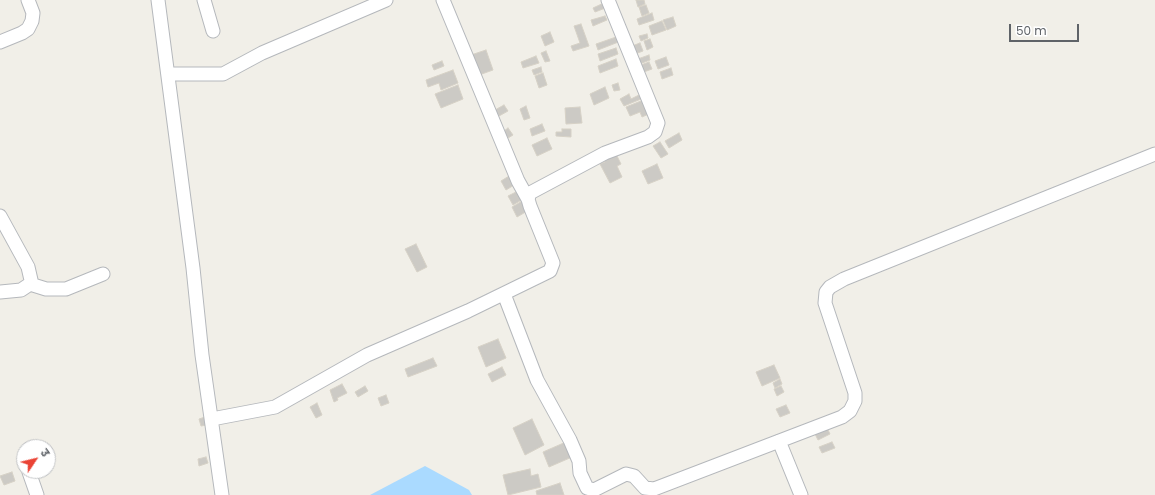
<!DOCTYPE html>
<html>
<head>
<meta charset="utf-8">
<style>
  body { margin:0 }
  #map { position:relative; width:1155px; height:495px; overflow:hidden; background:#f1efe8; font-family:Poppins,"Noto Sans Devanagari",sans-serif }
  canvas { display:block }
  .north { position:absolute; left:16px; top:439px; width:40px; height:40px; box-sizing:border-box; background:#fff; border:1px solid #bfc1c3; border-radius:50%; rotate:55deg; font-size:11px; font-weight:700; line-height:16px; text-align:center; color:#5f6368 }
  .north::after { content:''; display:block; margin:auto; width:14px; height:18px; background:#ea4335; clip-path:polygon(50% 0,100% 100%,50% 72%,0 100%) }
  .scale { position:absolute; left:1009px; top:24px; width:70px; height:18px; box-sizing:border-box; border:2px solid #5f6368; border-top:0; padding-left:5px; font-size:12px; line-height:14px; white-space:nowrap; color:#5f6368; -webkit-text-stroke:3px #fff; paint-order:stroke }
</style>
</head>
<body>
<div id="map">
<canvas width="1155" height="495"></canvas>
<div class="north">उ</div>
<div class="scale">50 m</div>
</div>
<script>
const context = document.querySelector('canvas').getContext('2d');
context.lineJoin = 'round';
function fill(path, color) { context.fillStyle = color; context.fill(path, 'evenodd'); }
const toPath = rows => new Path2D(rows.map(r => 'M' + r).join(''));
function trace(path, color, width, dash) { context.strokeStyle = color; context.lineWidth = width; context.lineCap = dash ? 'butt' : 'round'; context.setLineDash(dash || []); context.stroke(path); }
const water = toPath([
  [425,466,469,490,472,495,370,495]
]);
const building = toPath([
  [636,0,644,0,645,4,638,7,636,0],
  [606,2,608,7,595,12,593,8,606,2],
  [646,5,649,13,642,16,639,7,646,5],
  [652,13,654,20,639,25,637,19,652,13],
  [605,16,607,20,593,26,591,20,605,16],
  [673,17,676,26,667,30,663,20,673,17],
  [662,21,666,30,652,35,649,26,662,21],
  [581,24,589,46,573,51,571,46,580,43,574,26,581,24],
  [550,32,554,42,545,46,541,36,550,32],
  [647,34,648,38,641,41,639,36,647,34],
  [619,36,621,41,598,50,596,44,619,36],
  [650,39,653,47,647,50,644,41,650,39],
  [640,43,643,51,635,54,632,46,640,43],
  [616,48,618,54,600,61,598,54,616,48],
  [486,50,493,70,479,75,471,55,486,50],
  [546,51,550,61,545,62,541,53,546,51],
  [649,55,650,60,637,65,635,60,649,55],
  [536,56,539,63,523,68,521,62,536,56],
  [666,57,669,65,658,69,655,61,666,57],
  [616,59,618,66,600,73,598,66,616,59],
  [442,61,444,66,434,70,432,65,442,61],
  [649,62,652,69,641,73,638,66,649,62],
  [541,67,542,72,534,75,532,70,541,67],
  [671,68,673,75,662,79,660,72,671,68],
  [453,70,458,83,441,90,439,83,428,87,426,80,453,70],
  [543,73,547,85,539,88,535,76,543,73],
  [618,83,620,90,614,91,612,85,618,83],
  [458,85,463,99,441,108,435,94,458,85],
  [605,87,609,98,594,105,590,94,605,87],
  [629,94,631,99,639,95,641,99,624,106,620,99,629,94],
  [646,99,651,113,642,117,640,112,630,116,626,107,646,99],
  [504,105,508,111,499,116,495,110,504,105],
  [526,106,530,118,524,120,520,109,526,106],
  [580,107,582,123,566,124,565,108,580,107],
  [542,124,545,131,532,136,530,129,542,124],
  [508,128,513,135,508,138,504,131,508,128],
  [562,129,571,129,571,137,556,136,556,132,562,132,562,129],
  [679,133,682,140,669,148,665,141,679,133],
  [547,138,552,149,537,156,532,145,547,138],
  [660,142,668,154,661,158,653,146,660,142],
  [615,152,621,164,617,166,622,177,610,183,600,164,605,162,603,158,615,152],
  [657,164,663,178,648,184,642,171,657,164],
  [514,173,519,182,506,190,501,181,514,173],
  [520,190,525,198,513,205,508,196,520,190],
  [524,200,529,210,517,217,512,207,524,200],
  [416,244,427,267,417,272,405,249,416,244],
  [498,339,506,358,486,367,478,347,498,339],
  [433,358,437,366,408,377,405,369,433,358],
  [774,365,780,378,762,386,756,372,774,365],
  [502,367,506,375,492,382,488,374,502,367],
  [780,379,782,384,775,388,773,383,780,379],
  [342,384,347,393,337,398,338,400,334,402,330,390,342,384],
  [365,386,368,391,358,397,355,392,365,386],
  [781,386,784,392,777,396,774,389,781,386],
  [386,395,389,403,381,406,378,398,386,395],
  [317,403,322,415,316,418,310,407,317,403],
  [786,405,790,413,780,417,776,409,786,405],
  [205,417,207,425,201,426,199,419,205,417],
  [532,419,544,445,525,455,513,428,532,419],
  [826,426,830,434,818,440,814,432,826,426],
  [566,442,572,457,549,467,543,452,566,442],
  [832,442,835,448,822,453,819,447,832,442],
  [206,457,208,463,199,466,198,459,206,457],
  [530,469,531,476,538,474,541,487,508,495,503,475,530,469],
  [12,472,15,481,4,485,0,476,12,472],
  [560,483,564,495,537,495,536,491,560,483]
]);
const minor = toPath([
  [158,0,193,268,202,355,222,495],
  [204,0,213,31],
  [443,0,518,181,528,199],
  [0,42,22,33,28,29,32,21,33,13,28,0],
  [168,74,223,74,262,53,386,0],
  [0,216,28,267,31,280,30,284,21,290,0,292],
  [30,284,46,289,66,289,103,274],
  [504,294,537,380,570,440,579,461,580,473,587,488,594,490,626,474,634,476,645,488,654,489,842,417,850,411,855,401,855,393,825,303,826,292,830,287,844,279,1155,154],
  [212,419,275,407,367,355,468,311,550,271,553,263,530,206,528,199,530,193,605,153,648,137,655,132,658,123,608,0],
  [779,441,801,495],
  [29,472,37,495]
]);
fill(water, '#aadaff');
fill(building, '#cccac5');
trace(building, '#d6d1c6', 1);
trace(minor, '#b5b8bc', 15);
trace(minor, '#fff', 13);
</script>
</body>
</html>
